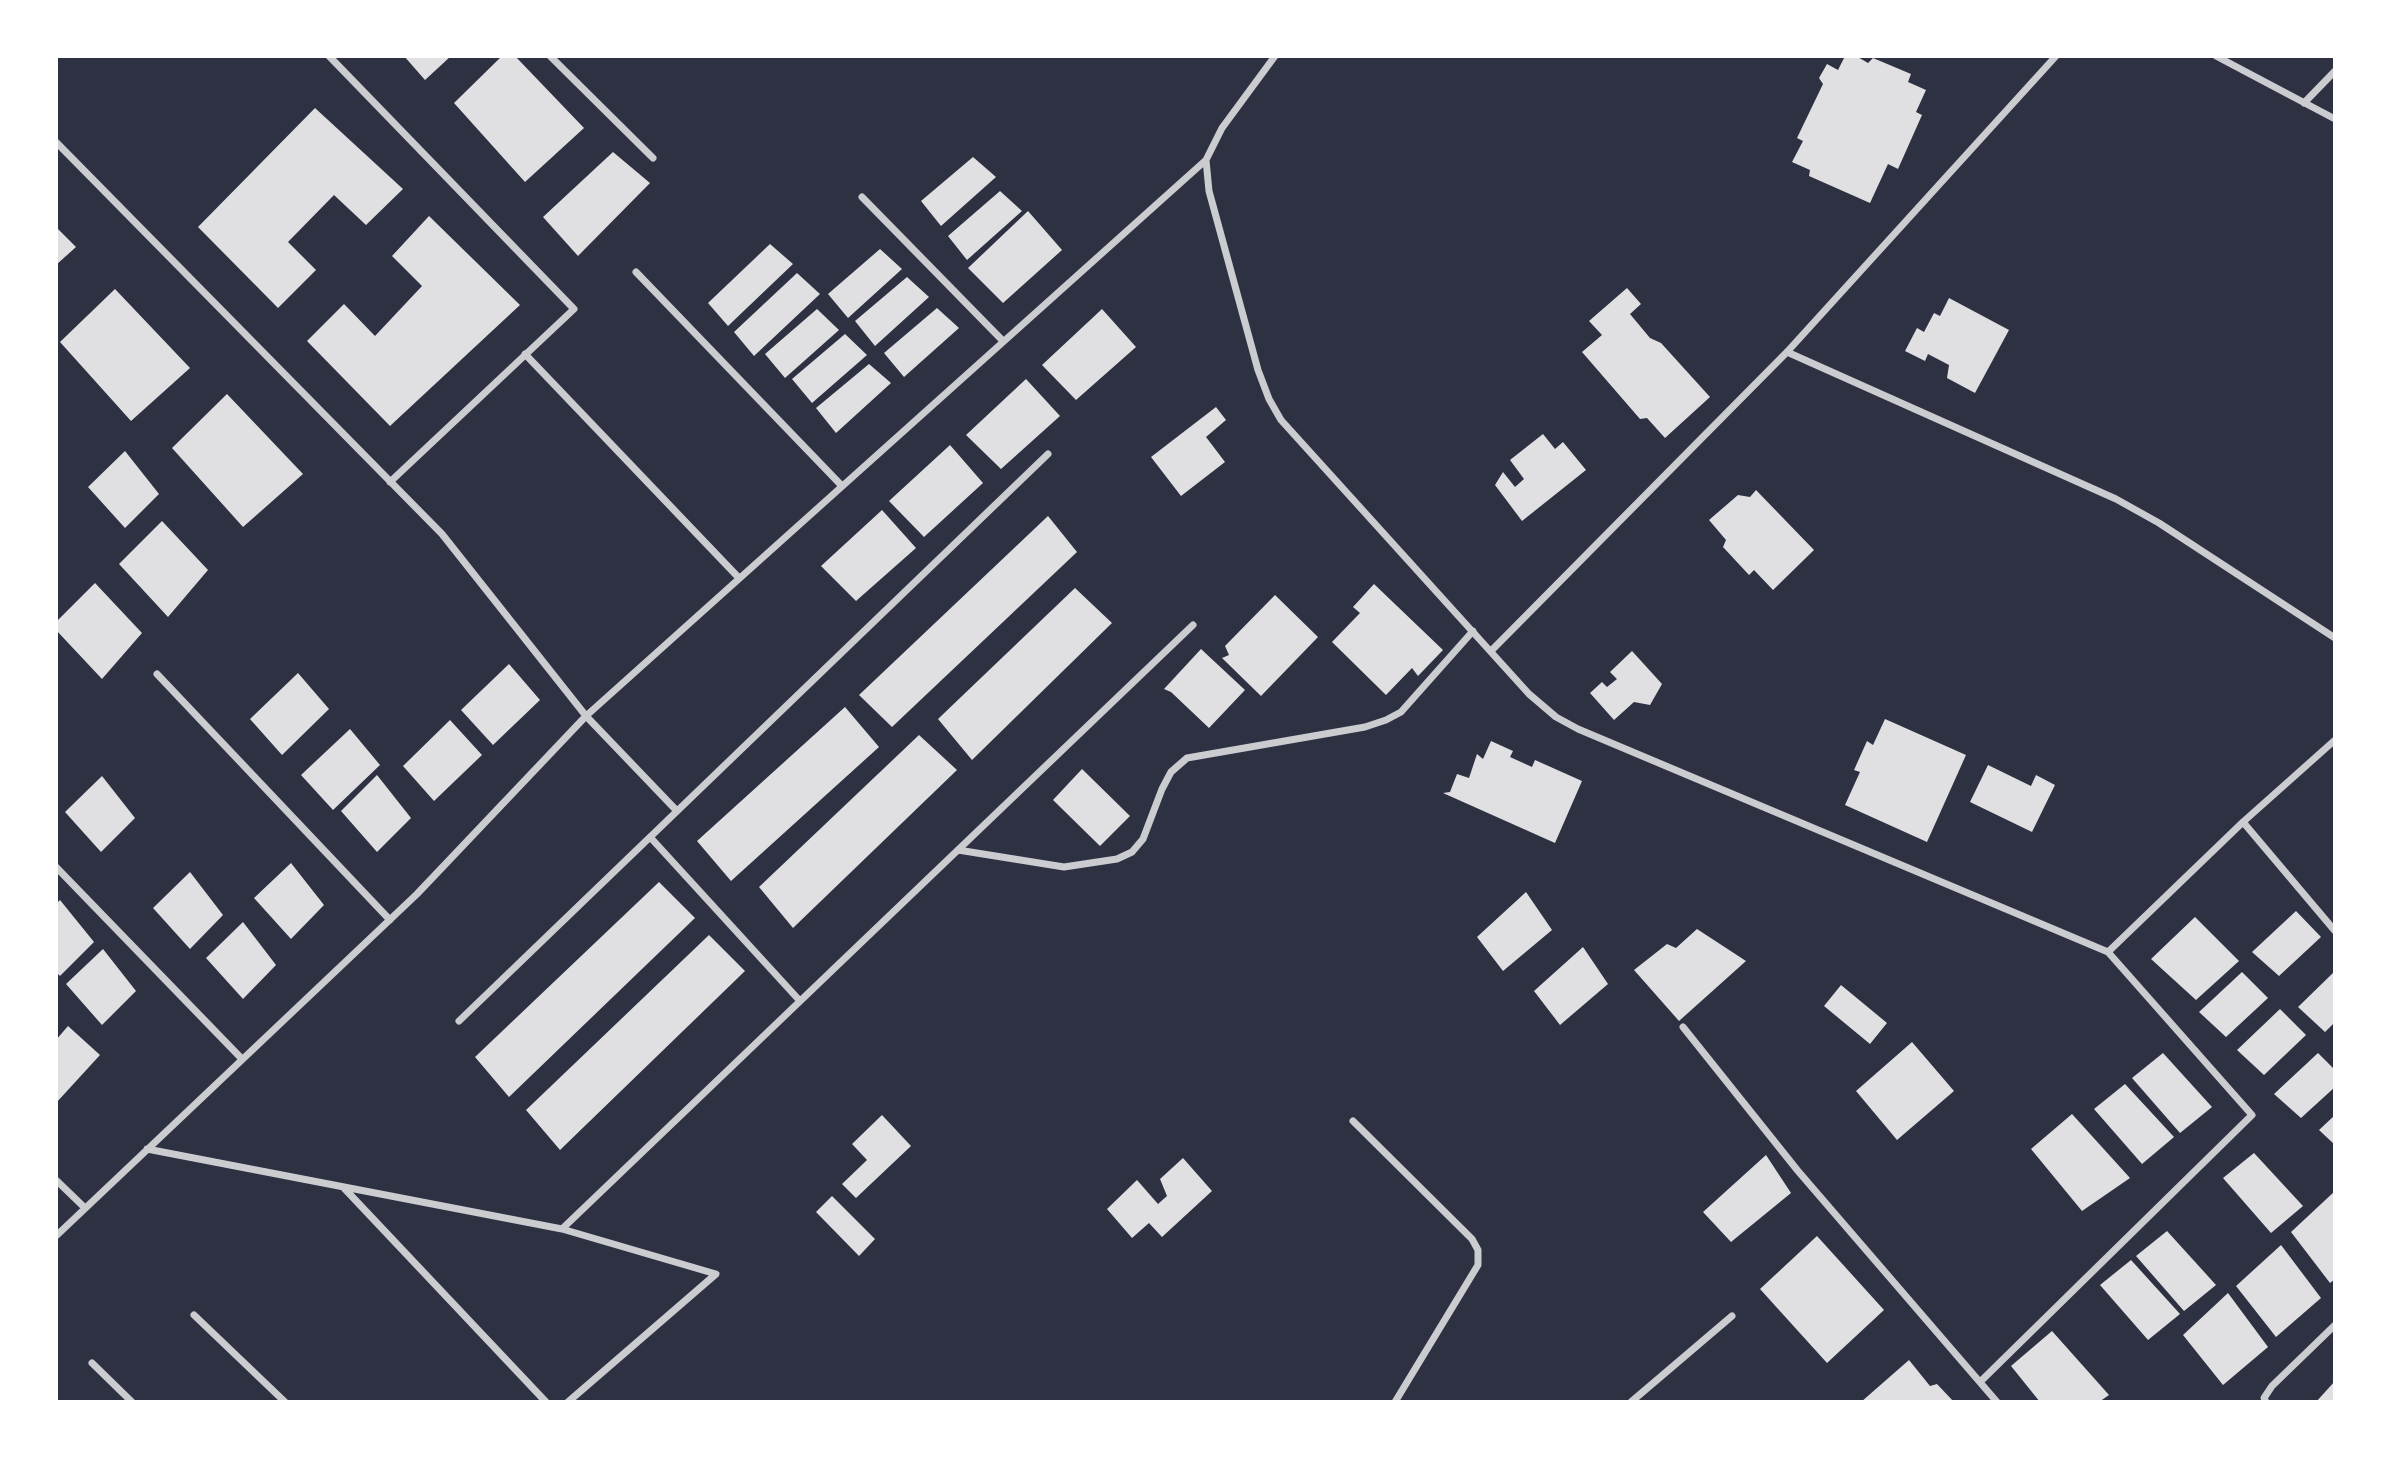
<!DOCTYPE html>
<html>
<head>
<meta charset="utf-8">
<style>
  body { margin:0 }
  #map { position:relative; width:2391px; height:1458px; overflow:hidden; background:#2d3142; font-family:Signika,sans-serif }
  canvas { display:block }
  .frame { position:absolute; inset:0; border:58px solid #fff; pointer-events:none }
</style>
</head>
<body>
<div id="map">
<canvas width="2391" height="1458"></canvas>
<div class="frame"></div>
</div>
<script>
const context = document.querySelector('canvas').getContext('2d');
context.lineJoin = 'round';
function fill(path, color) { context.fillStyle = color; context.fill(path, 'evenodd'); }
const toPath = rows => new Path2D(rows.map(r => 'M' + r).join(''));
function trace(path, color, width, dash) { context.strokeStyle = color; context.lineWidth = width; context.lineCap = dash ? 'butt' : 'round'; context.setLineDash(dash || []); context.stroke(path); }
const building = toPath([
  [404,56,451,56,425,80],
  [502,56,515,56,584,128,525,182,454,103],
  [1845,56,1856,56,1868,63,1873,58,1911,74,1908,82,1926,90,1916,112,1922,115,1898,169,1888,164,1870,203,1809,176,1810,170,1792,162,1803,141,1797,138,1823,84,1819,78,1827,64,1838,70],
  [315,108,403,189,366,225,334,195,288,242,316,270,278,308,198,227],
  [613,152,650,183,578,256,543,217],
  [973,157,996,177,941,226,921,201],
  [1000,191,1022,211,967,260,948,236],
  [1028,211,1062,250,1003,303,968,268],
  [429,216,520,305,390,426,307,341,344,304,375,336,422,286,392,256],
  [56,227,76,247,56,265],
  [770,244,793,264,728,326,708,303],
  [880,249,902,269,848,318,828,294],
  [797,273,820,294,754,356,734,332],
  [907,277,929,297,875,346,855,321],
  [1627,288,1641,304,1630,314,1650,338,1661,343,1710,397,1665,438,1647,418,1640,419,1582,352,1602,335,1589,321],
  [115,289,190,368,131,421,60,342],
  [1949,298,2009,330,1975,393,1947,378,1949,365,1928,354,1925,361,1905,351,1917,328,1924,332,1934,313,1940,316],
  [937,308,959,328,904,377,884,353],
  [817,309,839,330,785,378,765,354],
  [1102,309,1136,347,1076,400,1042,365],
  [845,334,867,355,812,403,792,379],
  [869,364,891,383,836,433,816,408],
  [1026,379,1060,416,1001,469,966,435],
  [227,394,303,474,243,527,172,448],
  [1216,407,1226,420,1206,437,1225,462,1181,496,1151,457],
  [1543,434,1555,449,1563,442,1586,470,1522,521,1495,485,1503,472,1515,487,1524,479,1510,460],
  [950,445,983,483,924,537,889,501],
  [125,451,159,494,125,528,88,487],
  [1756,490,1814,550,1773,590,1754,570,1749,575,1723,547,1726,540,1709,520,1738,495,1750,497],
  [882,510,916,548,856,601,821,566],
  [1048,516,1077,552,892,727,859,695],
  [162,521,208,570,168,617,119,564],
  [95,583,142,633,102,679,56,630,56,622],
  [1374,584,1443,650,1418,676,1412,668,1386,695,1332,642,1360,613,1353,607],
  [1075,588,1112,623,972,760,938,719],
  [1275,595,1318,637,1261,696,1222,658,1229,655,1225,646],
  [1201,649,1245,690,1209,728,1171,692,1164,689],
  [1632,651,1662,684,1650,705,1634,702,1614,720,1590,693,1602,682,1607,687,1617,679,1610,672],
  [509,664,540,700,493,745,461,710],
  [298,673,329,709,282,755,250,719],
  [845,707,879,747,731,881,697,841],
  [1885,719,1966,755,1927,842,1845,805,1860,772,1854,770,1867,741,1873,745],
  [450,720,482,755,434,801,403,766],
  [350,729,380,765,333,810,301,775],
  [919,735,957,770,793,928,759,887],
  [1491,741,1513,751,1510,757,1532,767,1535,760,1582,781,1555,843,1443,793,1450,792,1457,774,1469,778,1477,754,1483,759],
  [1988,765,2031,786,2036,775,2055,785,2032,832,1970,802],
  [1082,769,1130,816,1100,846,1053,800],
  [377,775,411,818,377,852,341,811],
  [102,776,135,818,101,852,65,812],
  [291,863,324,905,291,939,254,898],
  [190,872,223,915,190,949,153,908],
  [659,882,695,918,509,1097,475,1057],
  [1526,892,1552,930,1503,971,1477,937],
  [60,900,94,942,60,976,56,972,56,904],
  [2296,911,2321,937,2279,976,2252,952],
  [2195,917,2239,961,2196,1000,2151,959],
  [243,922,276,965,243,999,206,958],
  [1697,929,1746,961,1679,1021,1634,970,1667,944,1676,948],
  [709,935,745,971,560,1150,526,1110],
  [1583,947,1608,984,1560,1025,1534,991],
  [103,949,136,991,102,1025,66,984],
  [2335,971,2335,1022,2325,1032,2298,1007],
  [2242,972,2268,998,2226,1037,2199,1012],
  [1841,985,1887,1023,1870,1044,1824,1006],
  [2280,1009,2306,1035,2264,1075,2237,1050],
  [68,1026,100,1055,56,1103,56,1040],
  [1912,1042,1954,1091,1897,1140,1856,1091],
  [2163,1053,2212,1107,2180,1133,2132,1078],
  [2318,1053,2335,1070,2335,1087,2301,1118,2274,1094],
  [2125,1084,2174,1137,2142,1164,2094,1109],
  [2072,1114,2130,1178,2082,1211,2031,1149],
  [882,1115,911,1146,856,1198,842,1184,867,1160,852,1144],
  [2335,1115,2335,1145,2319,1130],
  [2254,1153,2303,1206,2271,1233,2223,1178],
  [1766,1155,1791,1193,1731,1242,1703,1212],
  [1183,1158,1212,1191,1162,1237,1149,1223,1132,1238,1107,1209,1137,1180,1158,1204,1167,1196,1160,1179],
  [2335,1191,2335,1279,2330,1283,2291,1232],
  [832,1196,875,1239,859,1256,816,1212],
  [2167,1231,2216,1285,2184,1311,2136,1256],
  [1817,1236,1884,1310,1827,1363,1760,1289],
  [2281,1245,2321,1298,2276,1337,2236,1286],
  [2131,1260,2180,1314,2148,1340,2100,1285],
  [2228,1293,2268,1347,2223,1385,2183,1335],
  [2052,1331,2109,1395,2099,1402,2040,1402,2011,1366],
  [1909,1360,1930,1386,1937,1384,1954,1402,1861,1402],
  [2335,1381,2335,1402,2316,1402]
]);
const minor = toPath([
  [329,56,574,309,390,482],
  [550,56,653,158],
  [1275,56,1222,128,1206,160,1209,191,1258,370,1269,399,1281,420,1529,694,1556,717,1578,729,2108,952],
  [2216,56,2335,119],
  [2304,103,2335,71],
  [56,142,442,534,586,716,677,811],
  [862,197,1003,341],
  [636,272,842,486],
  [1787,352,2116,499,2159,523,2335,638],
  [525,354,739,578],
  [1491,651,1787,352,2056,56],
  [157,674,390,920],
  [2243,822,2335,931],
  [650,837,800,1001],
  [958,850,1064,867,1117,859,1132,852,1143,839,1162,789,1171,772,1187,758,1365,727,1386,720,1401,712,1473,631],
  [56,867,242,1059],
  [459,1021,1048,454],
  [1683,1027,1798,1171,1997,1402],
  [1353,1121,1472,1239,1478,1250,1478,1265,1395,1402],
  [147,1149,562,1229,1193,625],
  [56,1180,85,1208],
  [343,1187,546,1402],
  [562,1229,716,1274,568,1402],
  [56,1236,417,894,586,716,1206,160],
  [194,1315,285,1402],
  [92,1363,132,1402],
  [1980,1382,2252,1115,2108,952,2243,822,2335,740],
  [1631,1402,1732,1316],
  [2266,1402,2264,1398,2272,1386,2335,1325]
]);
fill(building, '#e0e0e3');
trace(minor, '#caccd0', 7);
</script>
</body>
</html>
